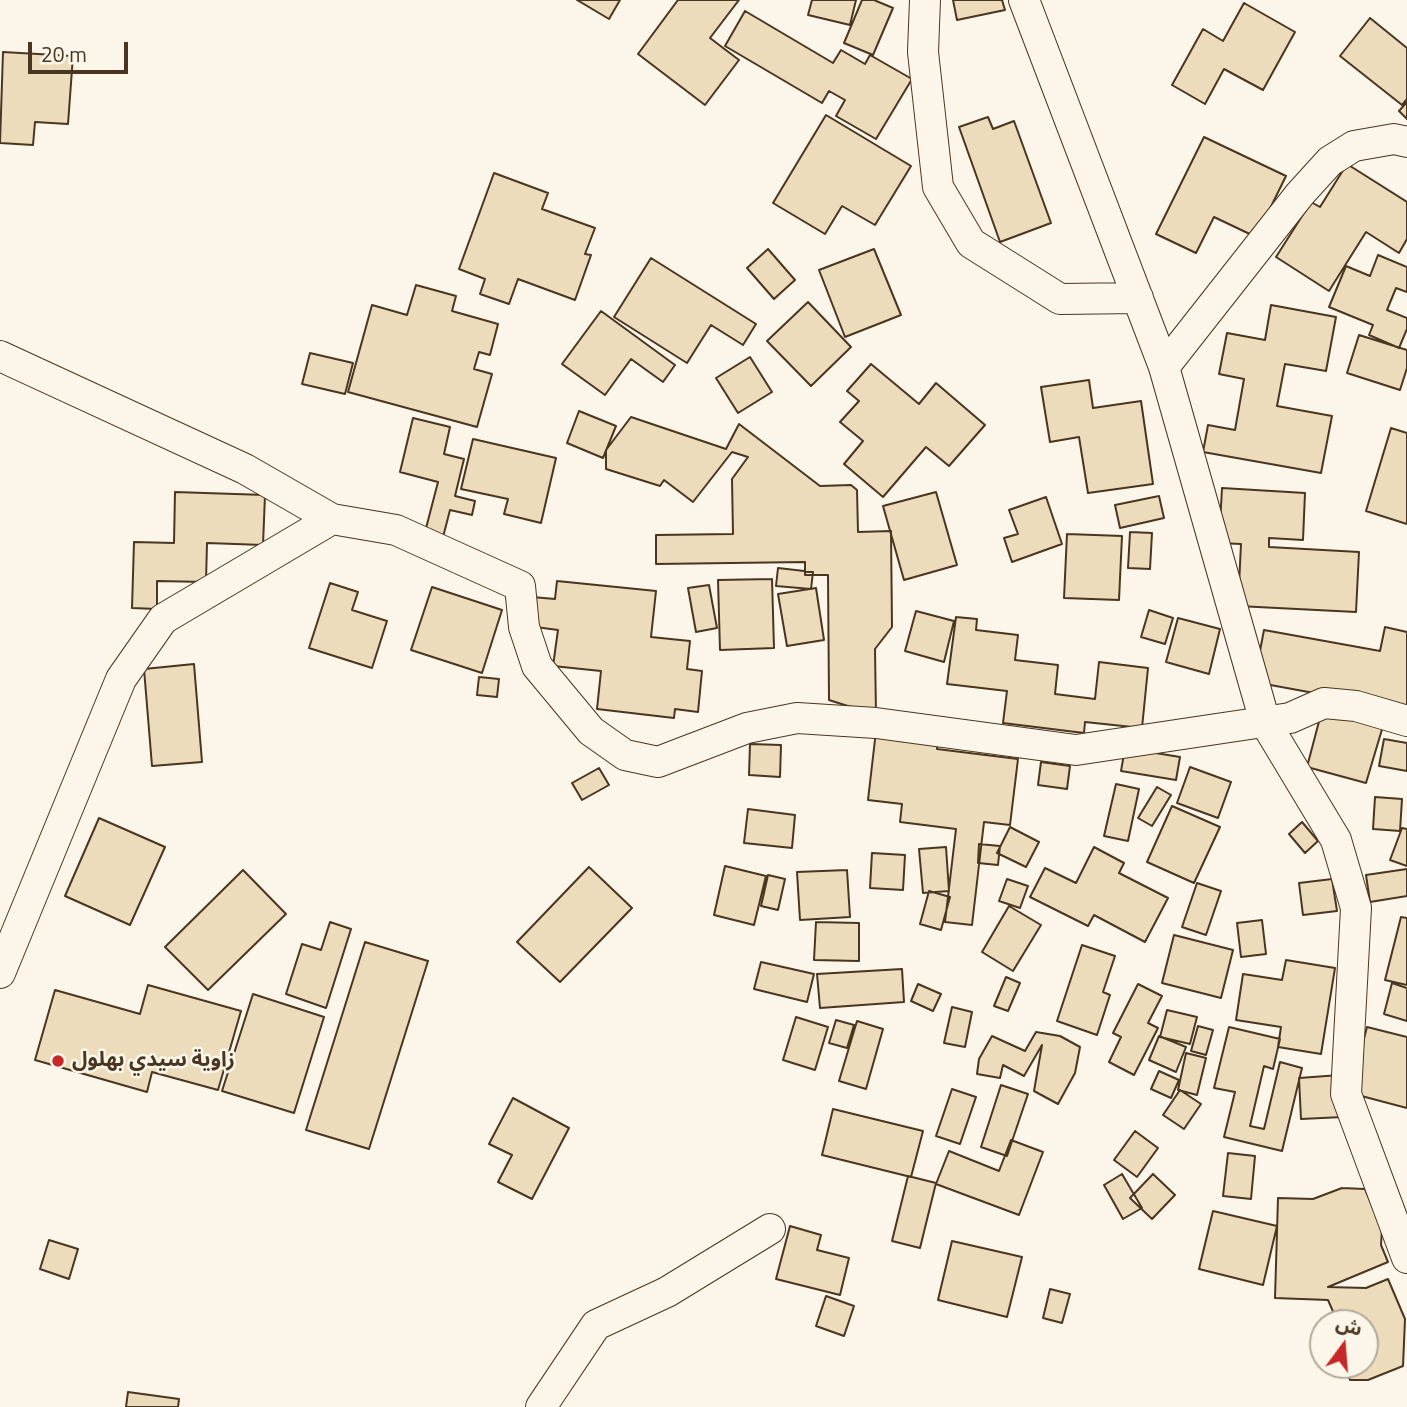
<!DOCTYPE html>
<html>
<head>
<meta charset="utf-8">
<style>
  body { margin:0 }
  #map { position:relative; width:1407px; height:1407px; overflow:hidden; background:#fbf6e9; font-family:"Titillium Web","Noto Sans Arabic",sans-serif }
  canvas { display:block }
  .north { position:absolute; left:1309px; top:1309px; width:70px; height:70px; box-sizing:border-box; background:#fbf6e9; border:2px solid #b4a999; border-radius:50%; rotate:16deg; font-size:19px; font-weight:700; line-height:28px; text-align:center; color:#4a3520 }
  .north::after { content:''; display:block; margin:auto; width:24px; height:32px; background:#c62828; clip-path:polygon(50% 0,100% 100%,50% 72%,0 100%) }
  .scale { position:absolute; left:28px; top:42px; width:100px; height:32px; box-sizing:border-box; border:4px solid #4a3520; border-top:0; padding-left:9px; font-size:21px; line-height:24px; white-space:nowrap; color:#4a3520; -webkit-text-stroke:5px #fbf6e9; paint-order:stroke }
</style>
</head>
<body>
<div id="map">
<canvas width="1407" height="1407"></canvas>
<div class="north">ش</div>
<div class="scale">20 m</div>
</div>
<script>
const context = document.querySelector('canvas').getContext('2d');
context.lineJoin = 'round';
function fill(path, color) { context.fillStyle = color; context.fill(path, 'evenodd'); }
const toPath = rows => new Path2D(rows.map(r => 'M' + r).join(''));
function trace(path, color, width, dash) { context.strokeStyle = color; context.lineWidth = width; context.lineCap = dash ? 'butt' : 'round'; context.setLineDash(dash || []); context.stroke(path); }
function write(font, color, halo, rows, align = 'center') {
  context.font = font + ' "Titillium Web","Noto Sans Arabic",sans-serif'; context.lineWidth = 5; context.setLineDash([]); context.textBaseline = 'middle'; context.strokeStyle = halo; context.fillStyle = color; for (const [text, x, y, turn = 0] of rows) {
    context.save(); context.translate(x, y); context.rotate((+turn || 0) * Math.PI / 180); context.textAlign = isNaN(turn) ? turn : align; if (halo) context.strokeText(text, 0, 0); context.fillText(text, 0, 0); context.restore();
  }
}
const building = toPath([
  [577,0,620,0,609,19,577,0],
  [678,0,739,0,710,38,739,60,705,105,638,54,678,0],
  [812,0,856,0,850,25,808,15,812,0],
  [862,0,874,0,893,8,873,55,844,43,862,0],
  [953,0,1002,0,1005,10,957,20,953,0],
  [1244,3,1295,32,1263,90,1224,69,1205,104,1172,85,1203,29,1223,41,1244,3],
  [745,11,833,63,841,50,865,64,870,55,912,79,876,139,836,116,845,100,829,91,822,103,725,46,745,11],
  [1370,18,1407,48,1407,99,1402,105,1340,56,1370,18],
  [3,52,73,56,68,124,35,122,33,145,0,143,3,52],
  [1407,102,1407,119,1399,111,1407,102],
  [826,115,911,166,875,225,842,206,825,234,773,203,826,115],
  [988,117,993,129,1014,121,1051,223,1000,242,959,127,988,117],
  [1204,137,1286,176,1256,237,1214,217,1196,253,1156,234,1204,137],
  [1347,164,1407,202,1407,239,1399,253,1366,232,1329,291,1276,257,1311,202,1320,207,1347,164],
  [494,173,548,193,542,209,595,228,585,254,591,255,575,300,518,279,509,304,480,294,485,279,459,269,494,173],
  [768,249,795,280,774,299,747,268,768,249],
  [874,249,901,315,845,337,819,270,874,249],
  [1378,255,1407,267,1407,292,1396,288,1387,310,1407,318,1407,329,1399,348,1369,335,1373,325,1329,307,1346,266,1370,276,1378,255],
  [651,258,756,324,743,345,711,325,687,363,614,317,651,258],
  [416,285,456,296,452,311,498,324,490,355,479,352,474,369,492,374,477,427,348,392,372,305,407,315,416,285],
  [808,302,851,347,811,386,767,341,808,302],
  [1271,305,1336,317,1326,371,1285,364,1277,406,1332,416,1321,473,1203,452,1208,425,1235,430,1244,379,1219,374,1227,333,1265,340,1271,305],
  [601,311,675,365,663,382,631,359,605,395,562,364,601,311],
  [1359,335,1407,350,1407,368,1400,390,1347,373,1359,335],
  [310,353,353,363,345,394,302,384,310,353],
  [750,357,772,392,738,413,716,378,750,357],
  [871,364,919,404,936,383,985,425,949,466,926,447,883,497,844,464,863,441,840,422,859,401,847,391,871,364],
  [1089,380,1093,408,1141,401,1153,484,1088,493,1079,437,1050,442,1041,387,1089,380],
  [579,411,616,426,603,458,567,443,579,411],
  [631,417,726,449,739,424,820,486,851,485,857,490,858,532,891,531,892,627,875,649,876,715,829,700,828,575,805,575,805,562,656,564,656,535,733,534,732,479,748,457,732,452,693,502,664,480,660,486,606,469,606,450,631,417],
  [413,418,450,427,444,454,464,459,455,496,475,501,472,515,450,510,442,541,424,536,438,482,400,472,413,418],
  [1391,428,1407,433,1407,524,1366,511,1391,428],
  [473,439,556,458,541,523,504,514,508,499,461,489,473,439],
  [1222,488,1305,493,1303,540,1269,538,1269,547,1359,552,1356,612,1238,606,1241,544,1219,543,1222,488],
  [175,492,265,495,263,545,207,543,206,582,157,581,157,609,132,608,134,542,174,543,175,492],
  [936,492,957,565,904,580,883,506,936,492],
  [1159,496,1164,518,1120,528,1115,505,1159,496],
  [1046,497,1062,544,1012,562,1004,538,1018,534,1009,510,1046,497],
  [1130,532,1152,533,1150,569,1128,568,1130,532],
  [1067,534,1122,536,1119,600,1064,598,1067,534],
  [778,568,813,572,811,589,776,586,778,568],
  [772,579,774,648,720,650,718,580,772,579],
  [557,581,656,591,651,637,690,641,687,669,702,671,698,712,675,709,674,718,597,709,601,671,553,666,558,630,528,626,532,597,555,599,557,581],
  [330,583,358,592,352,610,387,621,372,668,309,648,330,583],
  [709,585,717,628,696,632,688,588,709,585],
  [432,587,502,610,482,673,411,650,432,587],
  [816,588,824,640,787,646,778,594,816,588],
  [1149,610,1173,618,1165,644,1141,637,1149,610],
  [916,611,954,621,944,662,905,651,916,611],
  [956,617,977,619,976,630,1018,635,1015,660,1058,665,1055,694,1095,699,1099,662,1148,668,1142,728,1085,722,1084,733,1003,723,1007,691,947,684,956,617],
  [1178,618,1220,629,1209,674,1166,662,1178,618],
  [1385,627,1407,632,1407,710,1254,682,1264,630,1380,651,1385,627],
  [194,664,202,762,152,766,144,669,194,664],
  [479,677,499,679,497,697,477,695,479,677],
  [1322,710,1383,726,1366,783,1307,767,1322,710],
  [876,731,938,738,937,749,1018,759,1010,825,984,822,972,925,945,922,956,829,900,822,902,804,868,800,876,731],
  [1384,739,1407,743,1407,771,1379,766,1384,739],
  [750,744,781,745,780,777,749,775,750,744],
  [1125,748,1180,757,1176,780,1121,771,1125,748],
  [1041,762,1070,766,1067,789,1038,785,1041,762],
  [1190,767,1231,782,1218,818,1177,803,1190,767],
  [599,768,609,785,582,800,572,783,599,768],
  [1116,784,1139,789,1128,841,1104,836,1116,784],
  [1157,787,1171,795,1152,826,1138,818,1157,787],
  [1375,797,1402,799,1400,831,1373,829,1375,797],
  [1172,806,1220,827,1194,883,1147,862,1172,806],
  [748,809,795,815,792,848,744,843,748,809],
  [99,818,165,847,130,925,65,896,99,818],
  [1302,822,1318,841,1305,853,1289,834,1302,822],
  [1010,827,1039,842,1026,867,997,853,1010,827],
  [1402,828,1407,829,1407,866,1390,860,1402,828],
  [979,844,1000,846,998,865,978,863,979,844],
  [946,847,949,891,923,893,919,849,946,847],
  [1094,847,1124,863,1119,873,1168,898,1145,942,1094,915,1088,926,1030,897,1045,868,1076,883,1094,847],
  [872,853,905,855,903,890,870,888,872,853],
  [725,866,766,876,754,925,714,915,725,866],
  [589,867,632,908,560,982,517,942,589,867],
  [1407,869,1407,896,1370,902,1366,875,1407,869],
  [243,870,286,914,208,990,165,947,243,870],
  [847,870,850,917,800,920,797,872,847,870],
  [768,875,785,879,778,910,761,906,768,875],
  [1007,879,1028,886,1020,908,999,901,1007,879],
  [1332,879,1337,911,1303,915,1299,883,1332,879],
  [1197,883,1221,891,1206,935,1182,927,1197,883],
  [929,891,950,897,941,930,920,924,929,891],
  [1009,906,1041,925,1013,971,982,952,1009,906],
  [1401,917,1407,918,1407,985,1385,980,1401,917],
  [1262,920,1266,954,1241,957,1237,923,1262,920],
  [330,922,351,929,326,1008,286,994,302,944,321,950,330,922],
  [816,922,859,923,859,961,814,960,816,922],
  [1174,935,1233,950,1221,998,1162,983,1174,935],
  [365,942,428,961,369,1149,306,1130,365,942],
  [1082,945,1115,956,1103,992,1110,995,1097,1035,1057,1021,1082,945],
  [1286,960,1335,968,1321,1054,1278,1047,1281,1027,1236,1020,1243,974,1282,980,1286,960],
  [761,962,814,974,807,1002,754,989,761,962],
  [902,969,904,1002,820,1008,817,974,902,969],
  [1006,977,1020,983,1008,1011,994,1006,1006,977],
  [1392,983,1407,988,1407,1021,1384,1014,1392,983],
  [918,984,941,994,933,1011,911,1001,918,984],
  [1138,984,1162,996,1148,1023,1158,1028,1134,1075,1109,1062,1121,1037,1113,1033,1138,984],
  [148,985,241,1011,218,1090,152,1072,147,1092,35,1060,55,990,140,1014,148,985],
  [253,994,324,1017,294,1113,222,1091,253,994],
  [952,1007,972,1012,965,1047,944,1043,952,1007],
  [1167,1010,1197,1017,1190,1044,1160,1037,1167,1010],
  [796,1017,828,1027,815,1070,783,1060,796,1017],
  [836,1020,854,1025,847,1048,829,1043,836,1020],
  [857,1021,883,1029,866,1089,839,1081,857,1021],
  [1198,1026,1213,1030,1206,1055,1191,1051,1198,1026],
  [1229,1027,1280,1039,1273,1069,1264,1066,1250,1126,1264,1129,1280,1062,1302,1068,1282,1151,1224,1137,1235,1092,1214,1088,1229,1027],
  [1367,1027,1407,1037,1407,1108,1350,1093,1367,1027],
  [1036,1032,1060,1036,1080,1047,1075,1073,1058,1104,1034,1091,1042,1045,1024,1076,1003,1065,1000,1078,977,1074,979,1059,992,1036,1025,1051,1036,1032],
  [1159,1036,1186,1047,1176,1072,1149,1060,1159,1036],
  [1186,1053,1206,1058,1197,1095,1178,1090,1186,1053],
  [1159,1071,1179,1080,1171,1098,1151,1089,1159,1071],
  [1340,1075,1343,1117,1301,1119,1299,1078,1340,1075],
  [1001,1085,1028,1094,1007,1156,981,1147,1001,1085],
  [952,1089,976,1097,960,1144,936,1136,952,1089],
  [1180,1090,1201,1104,1184,1129,1163,1115,1180,1090],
  [513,1098,569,1128,532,1199,498,1182,512,1155,489,1144,513,1098],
  [833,1109,923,1131,911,1177,822,1155,833,1109],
  [1135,1131,1158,1148,1137,1177,1114,1160,1135,1131],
  [1011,1140,1043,1152,1019,1215,936,1184,949,1151,999,1171,1011,1140],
  [1228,1153,1255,1156,1251,1199,1223,1196,1228,1153],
  [1122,1174,1142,1208,1123,1219,1104,1185,1122,1174],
  [1153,1174,1175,1195,1152,1219,1130,1198,1153,1174],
  [908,1176,936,1183,920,1248,892,1241,908,1176],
  [1342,1188,1365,1189,1382,1229,1381,1245,1388,1262,1328,1287,1366,1288,1388,1279,1405,1319,1403,1366,1368,1380,1350,1380,1344,1365,1365,1365,1365,1323,1338,1323,1328,1300,1275,1298,1278,1198,1313,1199,1342,1188],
  [1213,1211,1277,1226,1263,1285,1199,1269,1213,1211],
  [790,1226,821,1235,817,1250,849,1258,840,1295,776,1279,790,1226],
  [49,1240,78,1249,69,1279,40,1269,49,1240],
  [952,1241,1022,1257,1007,1317,938,1300,952,1241],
  [1050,1289,1070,1294,1062,1323,1043,1318,1050,1289],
  [826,1296,854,1306,844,1336,816,1326,826,1296],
  [128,1392,179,1399,178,1407,126,1407,128,1392]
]);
const street = toPath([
  [925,0,923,52,938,187,971,243,1060,299,1138,298],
  [1024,0,1164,367,1265,722,1336,840,1356,908,1346,1094,1407,1258],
  [0,356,245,469,332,519],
  [1164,367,1300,194,1330,161,1354,146,1394,139,1407,142],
  [0,973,121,679,163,619,332,519,396,530,520,586,524,627,537,666,591,731,625,755,658,762,747,728,797,718,876,723,1076,750,1290,718,1324,703,1356,706,1407,721],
  [541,1407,596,1325,667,1292,770,1229]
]);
const markers = [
  [58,1061,7,"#c62828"]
];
const poiNames = [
  ["زاوية سيدي بهلول",72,1061]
];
fill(building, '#ecdcbc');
trace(building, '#4a3520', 2);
trace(street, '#4a3520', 32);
trace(street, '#fbf6e9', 30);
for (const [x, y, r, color] of markers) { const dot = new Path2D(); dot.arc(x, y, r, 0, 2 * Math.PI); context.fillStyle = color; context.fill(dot); trace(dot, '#fbf6e9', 2.5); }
write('bold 21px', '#4a3520', '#fbf6e9', poiNames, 'left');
</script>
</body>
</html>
